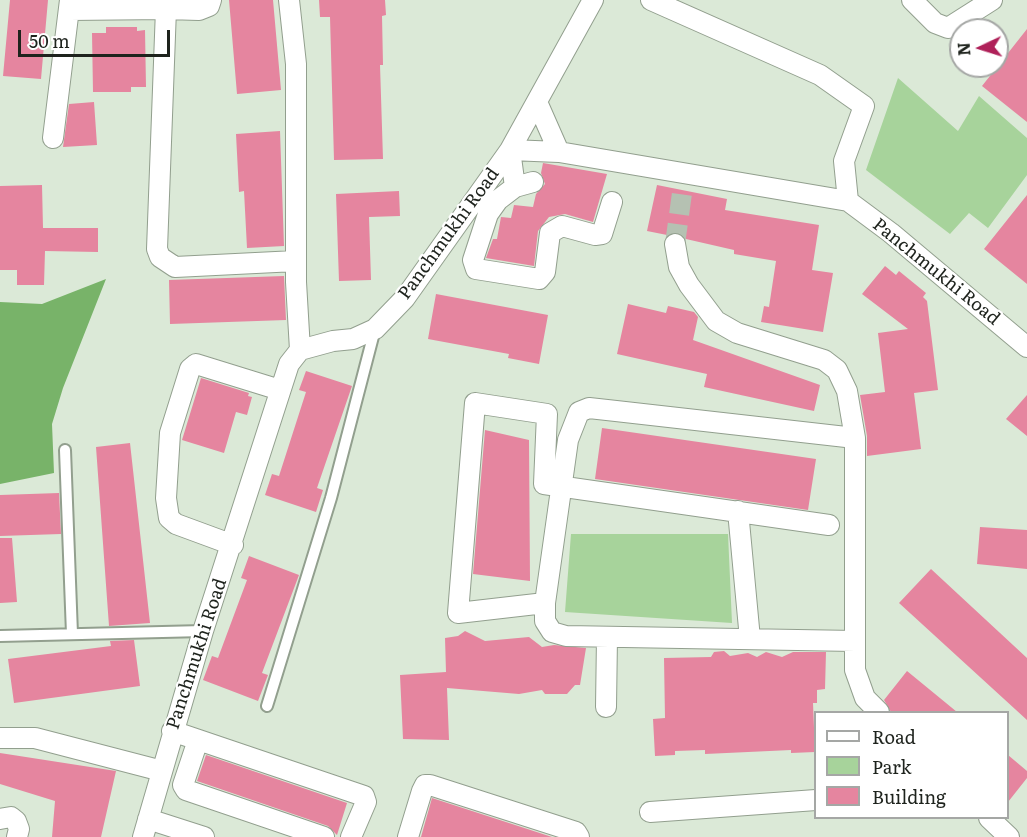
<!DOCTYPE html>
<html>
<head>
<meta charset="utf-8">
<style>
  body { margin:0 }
  #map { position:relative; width:1027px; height:837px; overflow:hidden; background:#dbe9d7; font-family:Literata,serif }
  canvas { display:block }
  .legend { position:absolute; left:814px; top:711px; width:195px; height:108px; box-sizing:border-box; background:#fff; border:2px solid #a5a7a5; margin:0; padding:8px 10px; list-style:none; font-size:18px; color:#1e231d }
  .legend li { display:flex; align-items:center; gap:12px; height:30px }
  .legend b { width:30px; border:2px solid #a5a7a5 }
  .north { position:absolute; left:949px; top:18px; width:60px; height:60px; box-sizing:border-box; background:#fff; border:2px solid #a5a7a5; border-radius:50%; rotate:266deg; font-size:16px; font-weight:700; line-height:24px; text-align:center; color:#1e231d }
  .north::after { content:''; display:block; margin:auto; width:21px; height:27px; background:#af2159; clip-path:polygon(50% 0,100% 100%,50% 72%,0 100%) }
  .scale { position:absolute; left:18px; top:30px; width:152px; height:27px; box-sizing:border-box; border:3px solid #1e231d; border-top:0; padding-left:8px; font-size:18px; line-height:21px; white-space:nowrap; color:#1e231d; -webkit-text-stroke:4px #fff; paint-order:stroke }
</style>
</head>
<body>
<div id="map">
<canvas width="1027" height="837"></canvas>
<ul class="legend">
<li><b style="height:8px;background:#fff"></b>Road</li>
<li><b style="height:16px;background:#a7d39b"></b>Park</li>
<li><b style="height:16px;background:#e5859f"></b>Building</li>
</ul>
<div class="north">N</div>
<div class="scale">50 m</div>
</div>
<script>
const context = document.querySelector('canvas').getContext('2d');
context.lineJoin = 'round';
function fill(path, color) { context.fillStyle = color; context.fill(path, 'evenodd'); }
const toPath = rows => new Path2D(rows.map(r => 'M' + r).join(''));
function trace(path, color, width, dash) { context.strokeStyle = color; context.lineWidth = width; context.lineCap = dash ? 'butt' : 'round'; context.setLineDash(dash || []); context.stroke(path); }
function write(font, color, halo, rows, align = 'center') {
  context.font = font + ' Literata,serif'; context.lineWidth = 4.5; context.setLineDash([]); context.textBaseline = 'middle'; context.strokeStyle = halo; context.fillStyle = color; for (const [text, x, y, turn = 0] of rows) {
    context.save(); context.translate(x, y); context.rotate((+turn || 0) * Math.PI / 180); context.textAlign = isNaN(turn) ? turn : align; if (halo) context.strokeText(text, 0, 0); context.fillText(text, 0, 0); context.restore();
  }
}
const green = toPath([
  [898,78,958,131,979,96,1027,138,1027,175,988,228,969,213,950,234,866,170],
  [571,534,728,534,732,623,565,612]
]);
const forest = toPath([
  [106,279,63,388,52,424,54,473,0,484,0,302,42,304]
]);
const building = toPath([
  [10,0,48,0,41,79,3,76],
  [229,0,273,0,281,90,237,94],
  [319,0,385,0,386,15,382,16,383,65,380,65,383,159,334,160,330,17,320,17],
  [106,27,137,27,137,31,145,30,146,87,131,87,131,92,93,92,92,33,106,33],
  [1027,29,1027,122,982,86],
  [94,102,97,145,63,147,69,104],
  [280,131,284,246,247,248,244,191,239,192,236,134],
  [543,163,607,174,593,222,565,214,549,217,538,231,534,266,486,258,493,239,497,239,501,217,511,218,514,205,533,207,536,194,545,184,541,173],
  [42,185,43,228,98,228,98,252,45,251,44,285,17,285,17,270,0,270,0,186],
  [657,185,727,199,725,210,819,225,812,270,833,273,823,332,761,322,764,306,769,307,776,261,734,254,734,250,686,239,679,233,667,235,647,231],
  [399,191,400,216,369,217,371,280,339,281,336,194],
  [1027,195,1027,284,984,249],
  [885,266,896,275,899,271,926,293,923,297,927,301,938,390,914,393,921,449,867,456,867,436,860,395,885,392,878,333,908,329,862,294],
  [284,276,286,320,170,324,169,280],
  [436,294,548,315,539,364,508,358,509,354,428,339],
  [628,304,666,313,668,306,694,312,698,317,693,340,820,385,814,411,704,387,707,374,617,354],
  [306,371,352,386,317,488,323,490,316,512,265,495,272,474,279,476,306,392,299,390],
  [201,378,249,393,248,396,252,397,247,415,236,412,224,453,182,440],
  [1027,395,1027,436,1006,419],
  [602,428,816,459,808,510,595,479],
  [485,430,529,440,530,581,473,574],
  [130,443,150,623,109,626,96,447],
  [59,493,61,534,0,536,0,495],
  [980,527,1027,530,1027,569,977,564],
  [0,538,12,538,17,602,0,603],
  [249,556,299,575,262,673,268,675,258,701,203,680,212,656,218,658,247,580,241,578],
  [931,569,1027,658,1027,720,899,603],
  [465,631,485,641,529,637,542,647,554,645,586,648,580,685,575,685,567,694,545,694,542,690,519,694,447,688,449,740,403,739,400,675,446,672,445,638,458,636],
  [134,640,140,686,14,703,8,659,111,646,110,641],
  [724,651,730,656,748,653,757,657,766,652,782,657,793,652,826,652,825,689,817,690,817,703,813,703,815,752,791,753,791,750,705,754,705,750,675,751,675,755,655,756,653,719,665,718,664,658,711,657,714,652],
  [907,671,957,712,891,712,884,700],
  [0,753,116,771,101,837,52,837,55,801,0,784],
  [206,755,347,803,337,835,328,826,197,781],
  [1008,755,1027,771,1027,778,1008,802],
  [432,798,552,837,421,837]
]);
const minorTunnel = toPath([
  [675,244,683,186]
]);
const service = toPath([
  [65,450,72,634],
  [0,636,203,631],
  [267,706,331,498,375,329]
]);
const minor = toPath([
  [289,0,296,64,296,282,300,350],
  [651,0,820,75,864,106,844,161,848,201],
  [912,0,935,23,948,28,992,0],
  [166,9,199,10,209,6,211,0],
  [69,10,166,9,157,249,160,257,175,267,296,261],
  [537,102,559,152],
  [53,138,70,0],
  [533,182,515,187,498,200,488,214,473,260,476,269,539,279,545,272,550,233,562,226,595,235,602,234,612,202],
  [515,187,510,150,593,0],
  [675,244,679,267,689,285,716,321,737,333,824,360,837,370,847,391,855,438,855,670,865,698,879,712],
  [738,511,750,639],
  [233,545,176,524,169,518,166,498,170,433,190,369,196,364,280,390],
  [545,603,458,613,475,403,547,414,544,484,829,525],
  [855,641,566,636,552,632,545,621,545,603,568,440,579,412,589,408,616,411,855,438],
  [606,707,607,637],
  [172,731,364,796,366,802,351,837],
  [0,738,35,738,162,771],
  [198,740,183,785,186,790,324,837],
  [650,812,816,800],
  [989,818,1009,837],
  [0,819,11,817,16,821,19,829,17,837],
  [148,819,204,837],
  [143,837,203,631,289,364,300,350,333,341,353,339,375,329,405,298,510,150,559,152,848,201,891,233,1027,347],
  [408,837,422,791,425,785,430,785,576,832,579,837]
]);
const streetNames = [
  ["Panchmukhi Road",449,234,-54],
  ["Panchmukhi Road",936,272,39],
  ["Panchmukhi Road",197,654,-72]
];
fill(green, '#a7d39b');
fill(forest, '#78b369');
fill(building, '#e5859f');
trace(minorTunnel, '#b5c1b2', 20, [20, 10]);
trace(service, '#929f8e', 14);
trace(minor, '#929f8e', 22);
trace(service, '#fff', 10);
trace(minor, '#fff', 20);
write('18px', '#1e231d', '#fff', streetNames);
</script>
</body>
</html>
